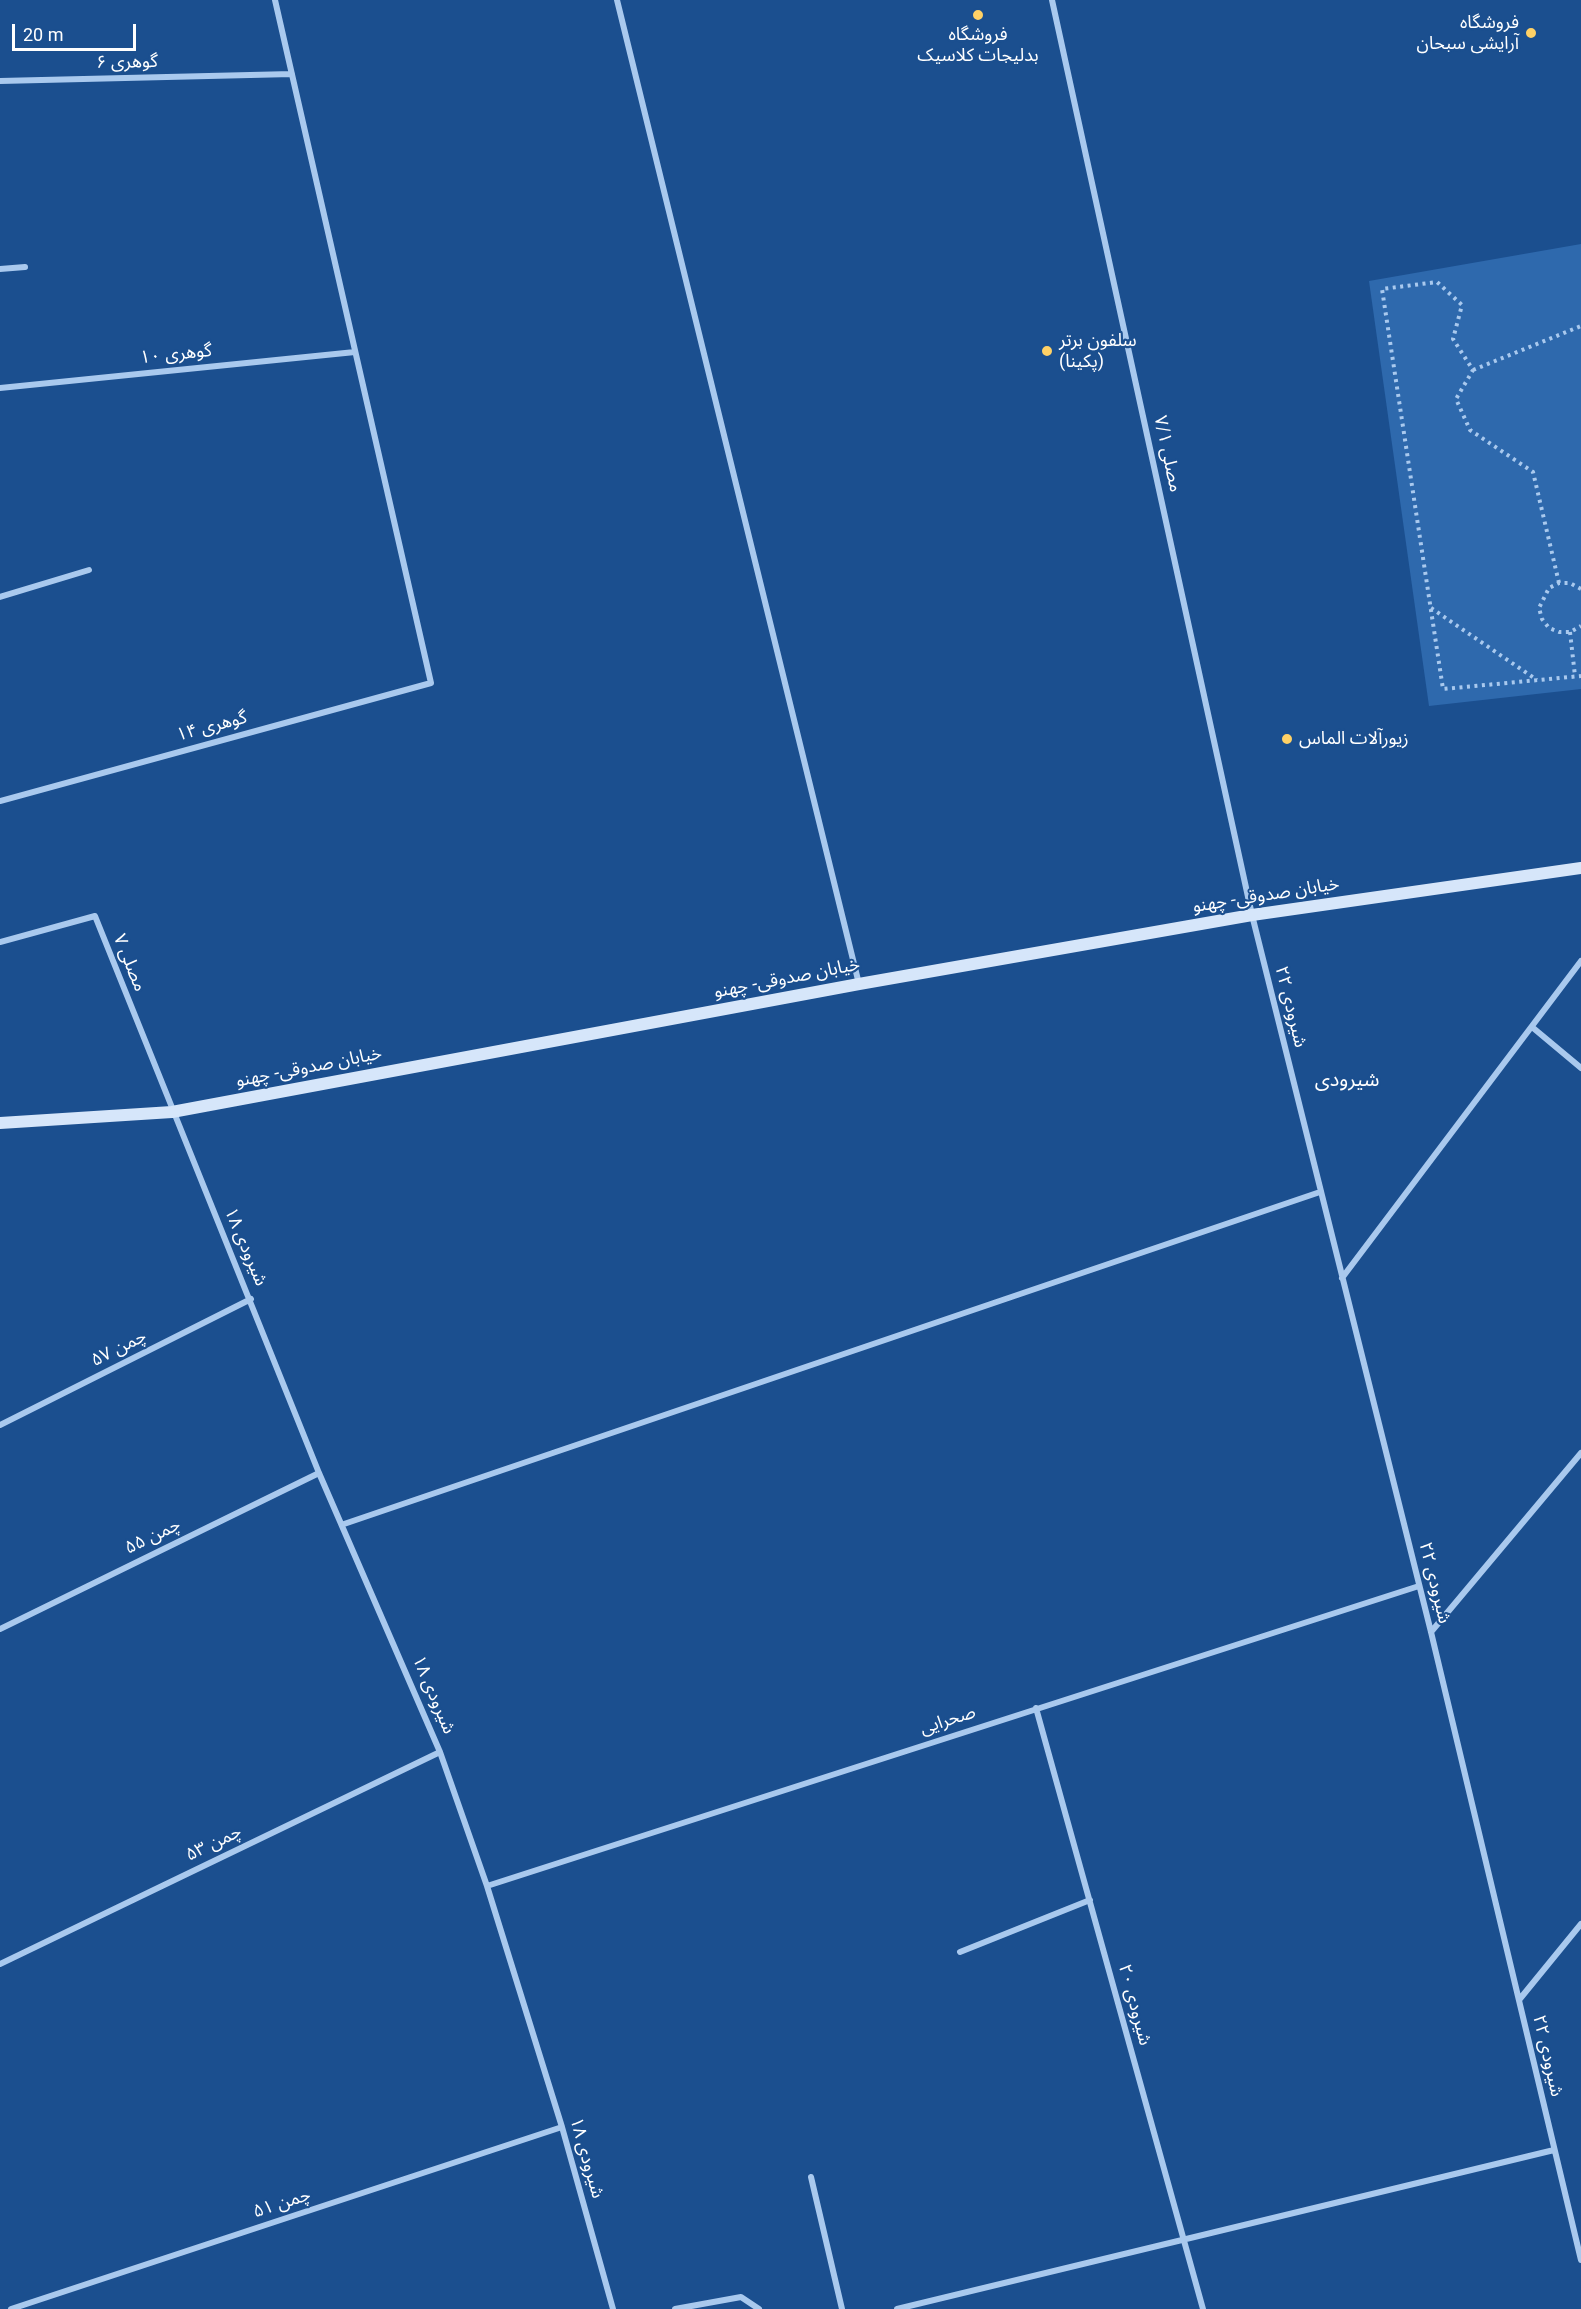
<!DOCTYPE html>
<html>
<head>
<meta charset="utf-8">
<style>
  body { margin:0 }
  #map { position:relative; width:1581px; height:2309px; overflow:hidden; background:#1b4f8f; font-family:Roboto,sans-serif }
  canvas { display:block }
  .scale { position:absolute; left:12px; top:24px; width:124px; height:27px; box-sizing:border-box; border:3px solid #fff; border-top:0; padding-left:8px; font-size:18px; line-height:21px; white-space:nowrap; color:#fff; -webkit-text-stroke:4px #1b4f8f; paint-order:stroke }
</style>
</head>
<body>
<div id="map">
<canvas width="1581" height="2309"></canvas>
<div class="scale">20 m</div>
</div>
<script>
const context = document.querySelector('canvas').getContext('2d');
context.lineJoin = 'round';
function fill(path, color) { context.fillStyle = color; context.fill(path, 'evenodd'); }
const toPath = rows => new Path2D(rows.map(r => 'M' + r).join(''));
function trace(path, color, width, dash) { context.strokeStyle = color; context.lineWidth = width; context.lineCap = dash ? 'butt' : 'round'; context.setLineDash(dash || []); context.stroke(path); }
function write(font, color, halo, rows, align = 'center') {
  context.font = font + ' Roboto,"Noto Sans Arabic",sans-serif'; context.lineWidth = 4.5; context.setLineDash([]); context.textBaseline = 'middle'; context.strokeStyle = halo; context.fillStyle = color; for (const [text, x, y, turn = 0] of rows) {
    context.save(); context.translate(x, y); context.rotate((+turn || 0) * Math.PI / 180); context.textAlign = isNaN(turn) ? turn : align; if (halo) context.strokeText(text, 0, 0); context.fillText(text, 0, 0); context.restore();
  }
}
const green = toPath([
  [1581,244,1581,689,1429,706,1369,281]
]);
const path = toPath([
  [1473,370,1581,326],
  [1559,583,1533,472,1470,430,1456,399,1473,370,1453,339,1462,305,1437,282,1382,289,1443,689,1581,676],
  [1581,589,1570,583,1559,583,1549,588,1539,608,1542,619,1549,628,1559,632,1570,632,1581,626],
  [1431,608,1537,680],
  [1570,632,1575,676]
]);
const street = toPath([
  [617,0,859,984],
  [1052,0,1252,915,1431,1632,1581,2260],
  [0,81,292,74],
  [0,269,25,267],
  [0,388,355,352],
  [0,597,89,570],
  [0,801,431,683,275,0],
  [0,942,95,916,319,1473,440,1752,487,1886,562,2127,613,2309],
  [1532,1027,1581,1068],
  [1342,1278,1581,961],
  [0,1425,251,1299],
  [344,1524,1320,1192],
  [0,1629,319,1473],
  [1431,1632,1581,1453],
  [1036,1708,1203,2309],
  [487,1886,1419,1586],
  [960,1952,1090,1900],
  [0,1964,440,1752],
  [1519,2000,1581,1924],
  [811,2177,842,2309],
  [11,2309,562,2127],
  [675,2309,741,2297,759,2309],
  [897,2309,1554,2150]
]);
const secondary = toPath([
  [0,1123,172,1112,859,984,1252,915,1581,868]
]);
const markers = [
  [978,15,6,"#ffd166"],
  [1531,33,6,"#ffd166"],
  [1047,351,6,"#ffd166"],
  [1287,739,6,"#ffd166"]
];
const poiNames = [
  ["فروشگاه",1519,23,"right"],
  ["آرایشی سبحان",1519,44,"right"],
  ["فروشگاه",978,35,"center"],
  ["بدلیجات کلاسیک",978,56,"center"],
  ["سلفون برتر",1059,341],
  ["(پکینا)",1059,362],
  ["زیورآلات الماس",1299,739]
];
const streetNames = [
  ["گوهری ۶",127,63,-1],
  ["گوهری ۱۰",176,355,-6],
  ["مصلی ۷/۱",1167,454,78],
  ["گوهری ۱۴",212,727,-15],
  ["خیابان صدوقی- چهنو",1266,896,-9],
  ["مصلی ۷",129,963,68],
  ["خیابان صدوقی- چهنو",787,979,-11],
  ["شیرودی ۲۲",1290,1007,76],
  ["خیابان صدوقی- چهنو",309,1068,-11],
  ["شیرودی ۱۸",245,1247,67],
  ["چمن ۵۷",119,1349,-27],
  ["چمن ۵۵",153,1537,-26],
  ["شیرودی ۲۲",1434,1583,76],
  ["شیرودی ۱۸",433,1695,67],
  ["صحرایی",948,1721,-18],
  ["چمن ۵۳",214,1844,-26],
  ["شیرودی ۲۰",1134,2005,75],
  ["شیرودی ۲۲",1547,2056,77],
  ["شیرودی ۱۸",586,2158,74],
  ["چمن ۵۱",282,2204,-18]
];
const neighbourhoodNames = [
  ["شیرودی",1347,1081]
];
fill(green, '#2e69ad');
trace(path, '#a9c9ee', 4, [3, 4.5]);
trace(street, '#a9c9ee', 6);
trace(secondary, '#d6e6fa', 12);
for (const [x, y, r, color] of markers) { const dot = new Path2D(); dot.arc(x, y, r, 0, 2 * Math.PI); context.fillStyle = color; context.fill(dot); trace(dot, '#1b4f8f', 2); }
write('18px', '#fff', '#1b4f8f', poiNames, 'left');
write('18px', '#fff', '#1b4f8f', streetNames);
write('20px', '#fff', '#1b4f8f', neighbourhoodNames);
</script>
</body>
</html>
